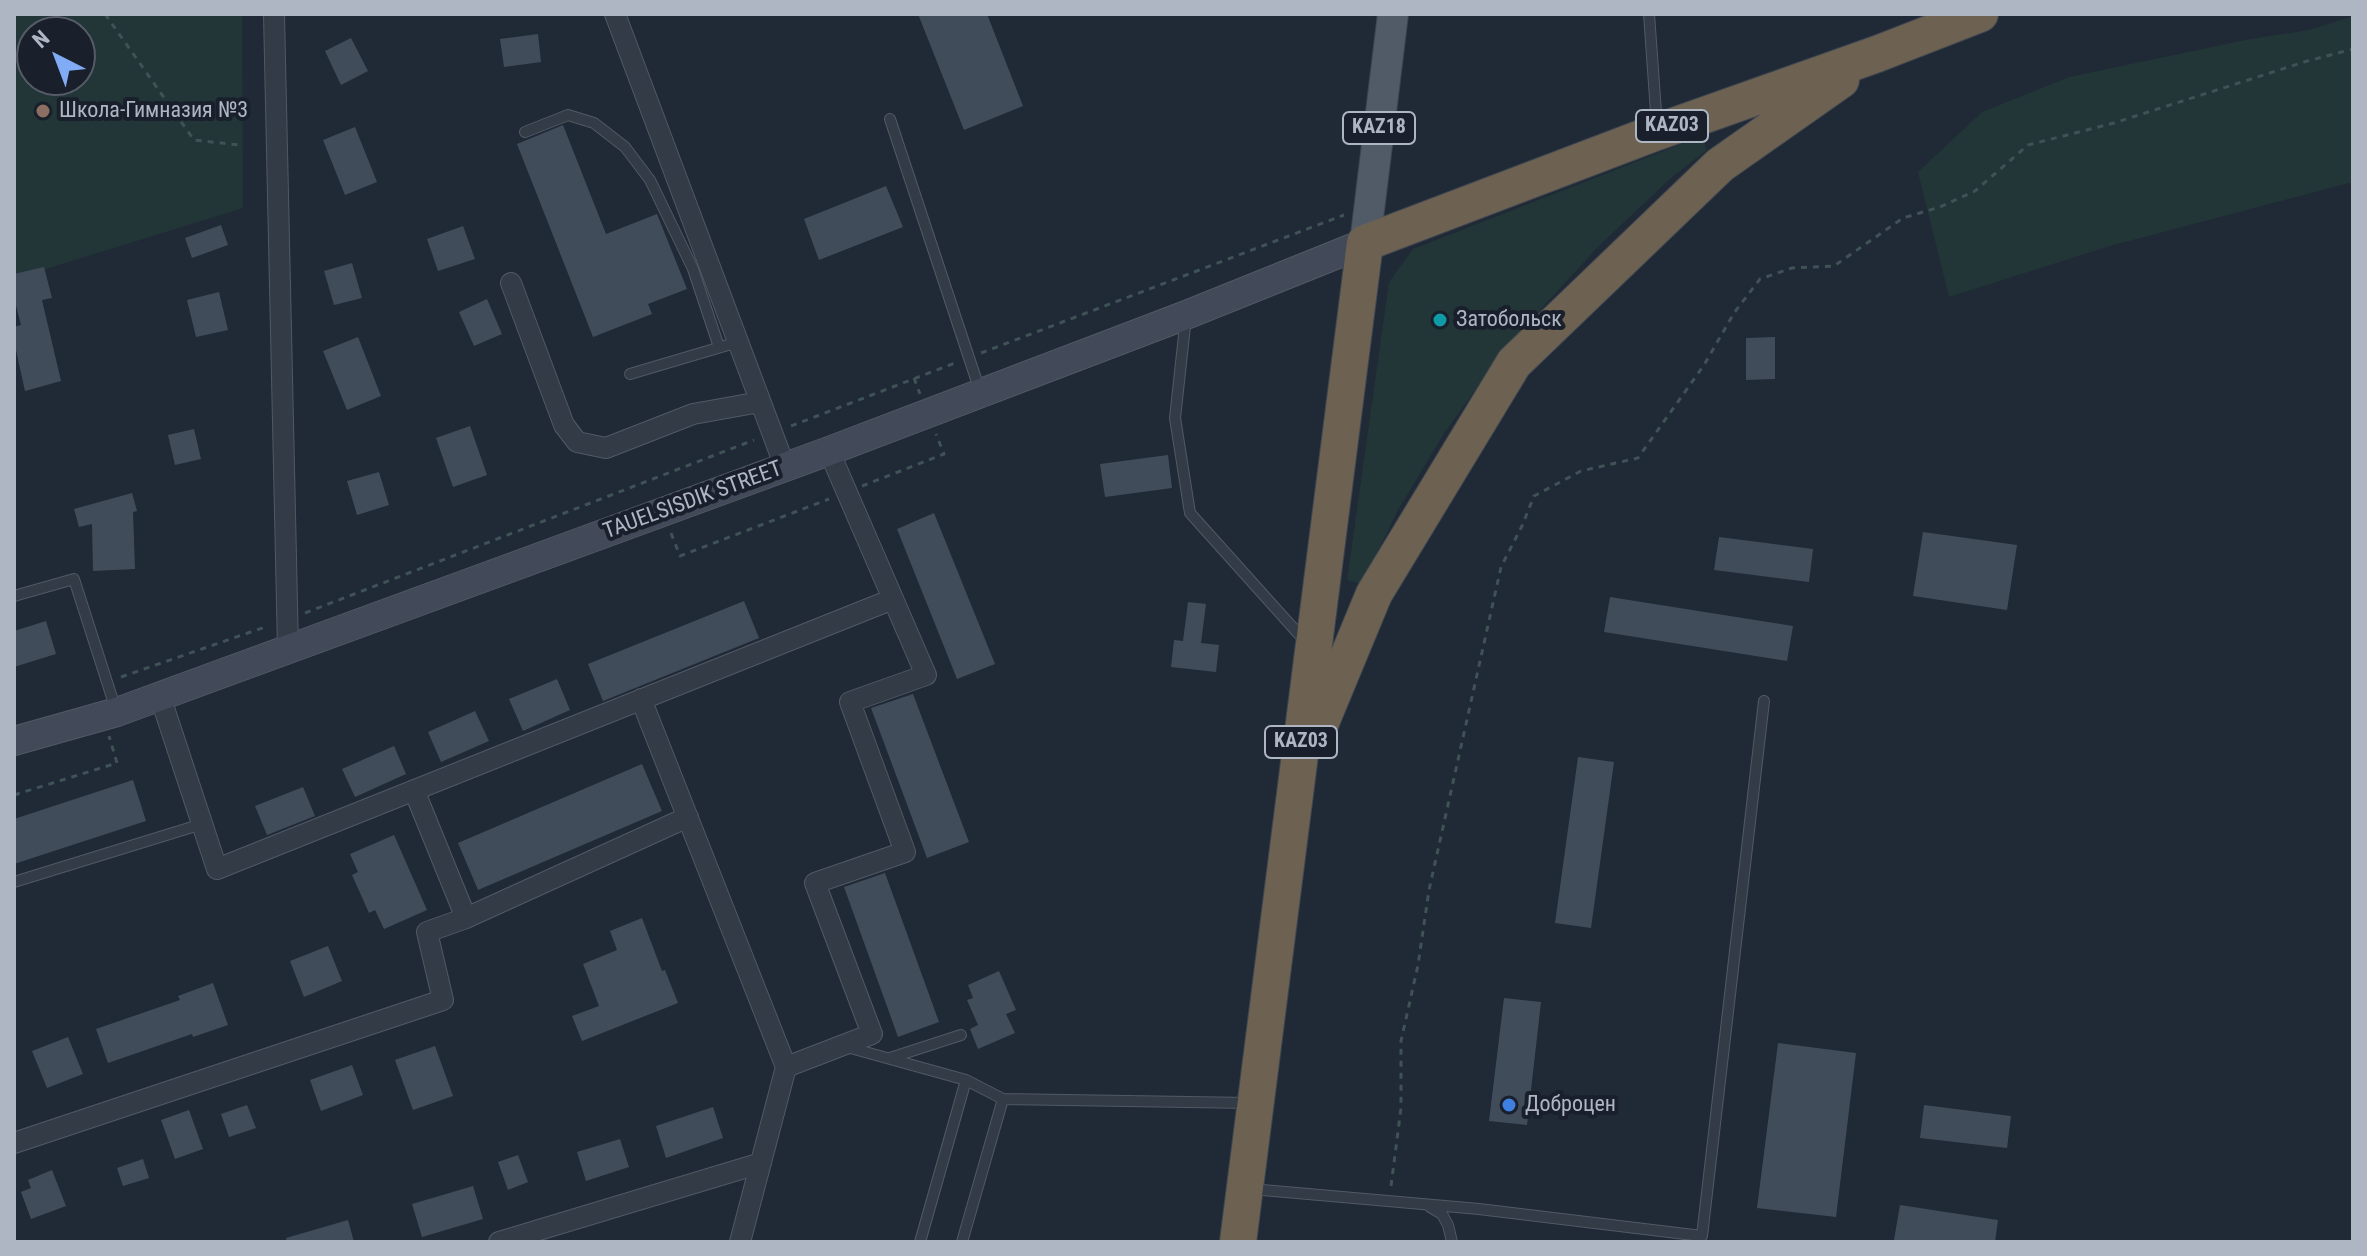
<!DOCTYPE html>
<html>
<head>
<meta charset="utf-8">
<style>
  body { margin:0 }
  #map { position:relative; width:2367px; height:1256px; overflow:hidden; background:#202936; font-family:"Roboto Condensed",sans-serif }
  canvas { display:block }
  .frame { position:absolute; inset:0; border:16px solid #aeb6c4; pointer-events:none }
  .north { position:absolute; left:16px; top:16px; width:80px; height:80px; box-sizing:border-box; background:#19202b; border:2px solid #555c68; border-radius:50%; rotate:318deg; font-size:22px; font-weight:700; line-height:32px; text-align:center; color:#aeb6c4 }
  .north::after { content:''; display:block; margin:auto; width:28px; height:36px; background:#81acf5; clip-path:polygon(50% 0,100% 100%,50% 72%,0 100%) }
</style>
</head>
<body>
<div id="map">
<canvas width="2367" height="1256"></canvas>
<div class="frame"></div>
<div class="north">N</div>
</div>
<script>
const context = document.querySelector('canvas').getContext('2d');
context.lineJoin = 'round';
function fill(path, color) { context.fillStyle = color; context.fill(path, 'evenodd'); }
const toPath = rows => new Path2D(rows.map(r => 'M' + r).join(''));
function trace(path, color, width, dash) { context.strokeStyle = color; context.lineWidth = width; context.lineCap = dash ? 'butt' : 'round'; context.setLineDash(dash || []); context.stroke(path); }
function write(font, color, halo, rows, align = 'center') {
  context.font = font + ' "Roboto Condensed",sans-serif'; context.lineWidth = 8; context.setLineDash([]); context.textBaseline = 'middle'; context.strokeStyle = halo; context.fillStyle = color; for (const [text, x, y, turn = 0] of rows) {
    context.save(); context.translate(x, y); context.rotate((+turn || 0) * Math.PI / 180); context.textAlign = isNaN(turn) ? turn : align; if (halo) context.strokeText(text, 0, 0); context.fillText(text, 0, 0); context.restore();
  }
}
const green = toPath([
  [14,14,242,14,243,208,14,279],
  [32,32,80,32,80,80,32,80],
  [2353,16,2353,182,2110,246,1949,297,1918,172,1982,112,2069,77,2250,39,2309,30],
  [1702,136,1707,150,1671,178,1598,247,1508,345,1445,432,1397,512,1362,584,1347,580,1389,282,1413,249]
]);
const building = toPath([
  [918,14,987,14,1023,106,964,130],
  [538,34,541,62,504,67,500,39],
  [351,38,368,71,341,85,325,51],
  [563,125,606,234,657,214,687,289,648,304,652,314,593,337,517,144],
  [355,127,377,182,345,195,323,140],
  [886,186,903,227,819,260,804,219],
  [221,225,228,245,192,258,185,238],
  [463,226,475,259,438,271,427,239],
  [352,263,362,298,334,305,324,271],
  [44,267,52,298,42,300,61,381,25,391,14,341,14,327,21,325,14,298,14,274],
  [219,292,228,330,196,337,187,300],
  [487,299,502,334,474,346,459,312],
  [358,337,381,396,347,410,323,351],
  [1775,337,1775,379,1746,380,1746,338],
  [470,426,487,475,453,487,436,438],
  [194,429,201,459,175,465,168,435],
  [1168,455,1172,488,1105,497,1100,464],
  [379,472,389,505,357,515,347,481],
  [132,493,137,511,133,512,135,569,93,571,92,524,79,527,74,509],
  [934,513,995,664,957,679,897,529],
  [1923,532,2017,545,2007,610,1913,596],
  [1719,537,1813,549,1809,582,1714,570],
  [1610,597,1793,626,1787,661,1604,632],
  [744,601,759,638,603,701,588,664],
  [1188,602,1206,604,1201,643,1219,645,1216,672,1171,667,1174,640,1183,641],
  [46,621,56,654,14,667,14,631],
  [557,679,570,710,523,731,509,699],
  [913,694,969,842,927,858,871,708],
  [475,711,489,741,441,762,428,732],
  [394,746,406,774,355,797,342,769],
  [1578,757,1614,762,1591,928,1555,923],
  [642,764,662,811,478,890,458,843],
  [133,780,146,821,14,864,14,819],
  [303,787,315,816,267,835,255,806],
  [394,835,427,910,384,929,375,910,369,913,352,875,358,872,350,854],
  [885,873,939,1022,898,1037,844,887],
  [642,918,662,971,665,970,678,1003,582,1041,572,1016,599,1006,583,964,617,950,610,931],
  [328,946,342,981,304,997,290,961],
  [999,971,1016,1010,1006,1014,1015,1033,978,1049,970,1029,978,1025,967,1000,973,998,968,985],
  [213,983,228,1025,193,1037,192,1034,108,1063,96,1029,180,1000,178,996],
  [1504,998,1541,1002,1527,1125,1489,1121],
  [68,1037,83,1074,47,1088,32,1051],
  [1778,1043,1856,1053,1836,1217,1757,1208],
  [435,1046,453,1096,413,1110,395,1060],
  [352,1065,363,1095,321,1111,310,1080],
  [247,1105,256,1128,229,1137,221,1114],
  [1924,1105,2011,1116,2007,1148,1920,1138],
  [713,1107,723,1138,666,1158,656,1126],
  [189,1110,203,1149,175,1159,161,1120],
  [620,1139,629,1167,586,1181,577,1152],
  [518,1155,528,1182,508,1190,498,1162],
  [143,1159,149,1178,123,1186,117,1168],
  [52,1170,66,1206,31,1219,21,1192,31,1188,28,1180],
  [473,1186,483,1219,422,1237,412,1204],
  [1900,1205,1998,1220,1995,1242,1909,1242,1894,1240],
  [348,1220,354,1242,287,1242,286,1238]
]);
const path = toPath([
  [105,14,194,140,239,145],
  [981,353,1344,215],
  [914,378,920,394],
  [791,426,955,363],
  [862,486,944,454,936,434],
  [671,533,680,556,829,499],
  [305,613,754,440],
  [121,677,268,626],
  [14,795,117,763,109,736],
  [1391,1186,1401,1108,1401,1041,1418,965,1429,890,1501,567,1522,526,1534,496,1581,471,1638,458,1704,365,1734,313,1760,279,1792,268,1834,266,1903,218,1940,207,1975,191,2028,145,2114,123,2304,62,2353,49]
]);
const lane = toPath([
  [1649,14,1657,126],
  [890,119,980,391],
  [525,132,568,115,594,123,625,147,650,180,693,269,719,347],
  [1186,317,1175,418,1190,513,1304,640],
  [630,374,738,342],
  [14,596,74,579,116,710],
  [14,882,202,824],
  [847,1047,966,1080,1003,1099,1250,1103],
  [890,1058,961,1035],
  [1251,1189,1479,1209,1702,1236,1764,701],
  [1430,1207,1442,1214,1448,1225,1452,1242],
  [920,1242,966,1080],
  [962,1242,1003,1099]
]);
const street = toPath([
  [274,14,288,649],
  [615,14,785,467],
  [511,283,564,425,577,442,606,448,693,414,760,402],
  [160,696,217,869,893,599],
  [641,699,786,1067,740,1242],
  [414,790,466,918],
  [786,1067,872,1034,815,883,905,852,850,702,926,675,829,451],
  [14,1143,443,1000,427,932,466,918,688,817],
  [499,1242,761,1163]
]);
const secondary = toPath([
  [14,741,117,712,829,451,1186,315,1365,243]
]);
const primary = toPath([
  [1365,243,1393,14]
]);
const highway = toPath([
  [1314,739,1374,594,1514,363,1720,165,1841,80],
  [1238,1242,1365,243,1657,132,1877,54,1980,14]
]);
const markers = [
  [43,111,8,"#8d6e63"],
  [1440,320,8,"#0f9aa8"],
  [1509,1105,8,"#3f7fe0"]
];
const shields = [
  [1672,126,72],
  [1379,128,72],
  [1301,742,72]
];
const shieldNames = [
  ["KАZ03",1672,126],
  ["KAZ18",1379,128],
  ["KАZ03",1301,742]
];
const poiNames = [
  ["Школа-Гимназия №3",59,111],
  ["Затобольск",1456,320],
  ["Доброцен",1525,1105]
];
const streetNames = [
  ["TAUELSISDIK STREET",693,501,-20]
];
fill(green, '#223537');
fill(building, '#414c5b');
trace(lane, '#515965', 12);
trace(street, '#515965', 22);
trace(secondary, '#515965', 30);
trace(primary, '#3d4450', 32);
trace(highway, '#3e4651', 38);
trace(path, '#3f5255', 3, [6, 6]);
trace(lane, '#333b47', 10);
trace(street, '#333b47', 20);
trace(secondary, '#424a5a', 28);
trace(primary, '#515a67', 30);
trace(highway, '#6d6251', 36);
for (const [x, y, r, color] of markers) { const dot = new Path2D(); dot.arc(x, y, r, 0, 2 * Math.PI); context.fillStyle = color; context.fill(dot); trace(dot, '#19202b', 3); }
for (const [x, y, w] of shields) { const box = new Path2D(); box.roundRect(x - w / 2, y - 16, w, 32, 6); context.fillStyle = '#19202b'; context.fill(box); trace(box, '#aeb6c4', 2); }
write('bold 20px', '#aeb6c4', null, shieldNames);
write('22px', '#aeb6c4', '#19202b', poiNames, 'left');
write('22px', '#aeb6c4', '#19202b', streetNames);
</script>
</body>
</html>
